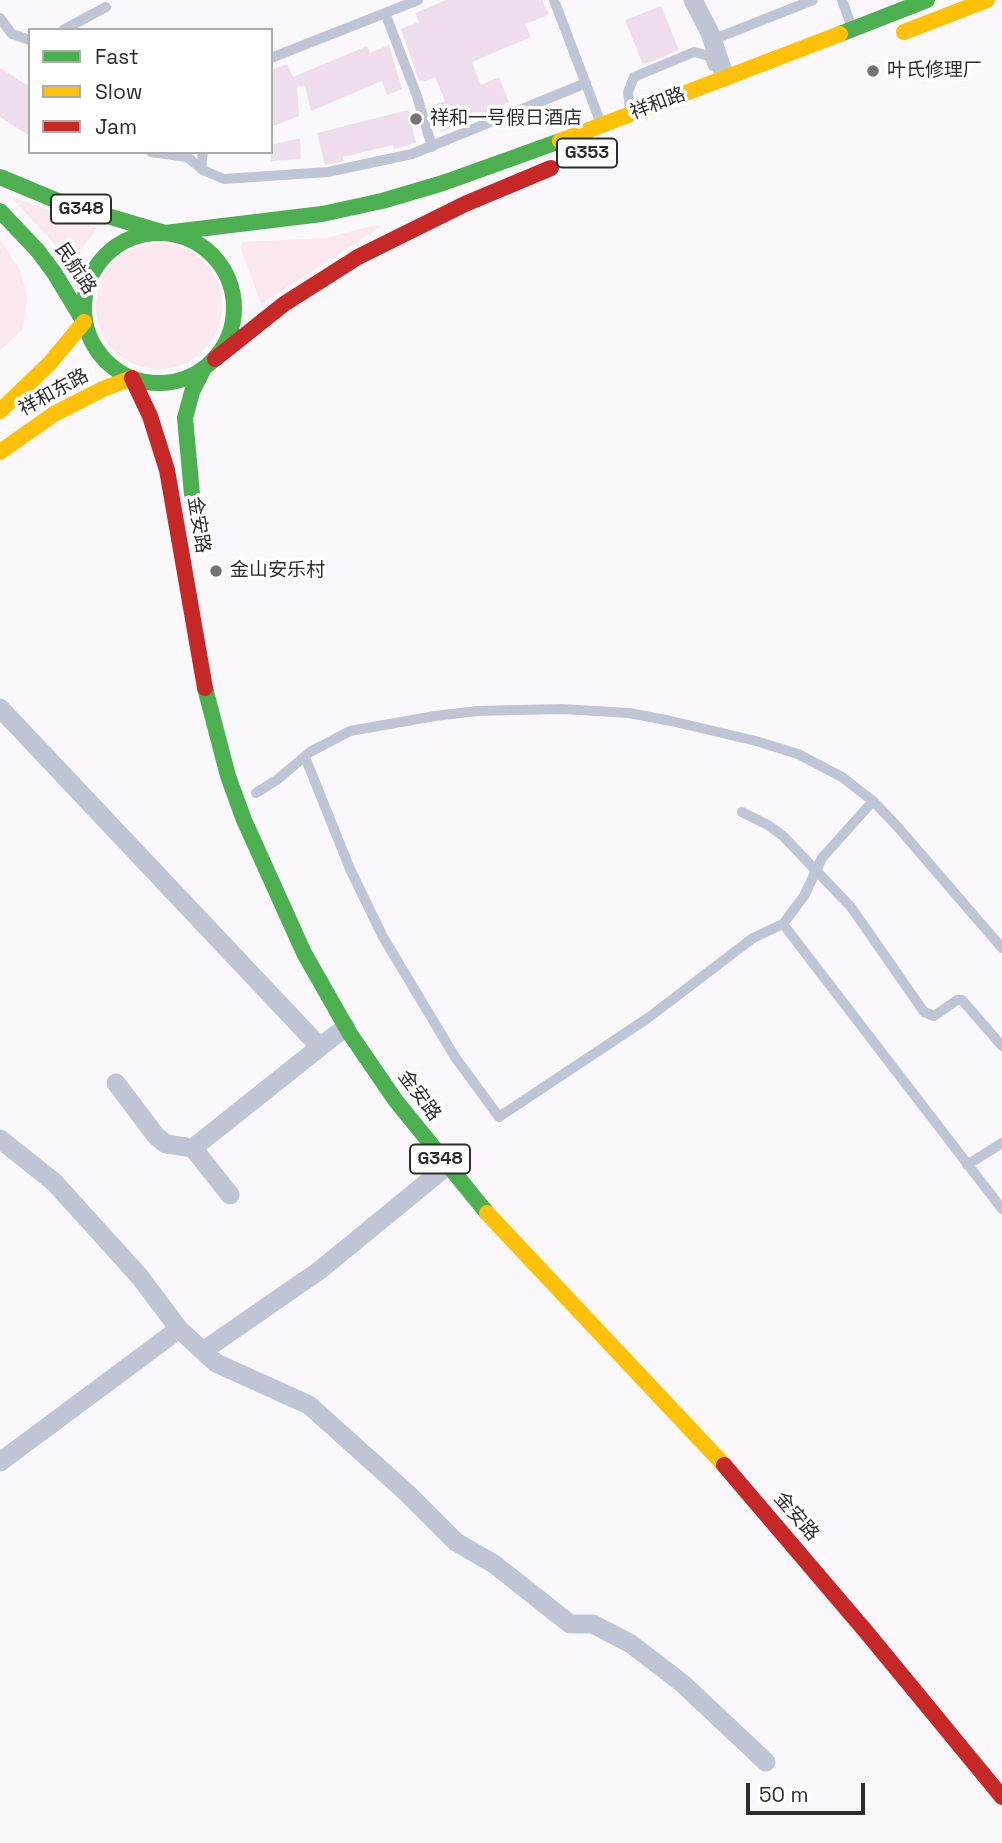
<!DOCTYPE html>
<html>
<head>
<meta charset="utf-8">
<style>
  body { margin:0 }
  #map { position:relative; width:1002px; height:1843px; overflow:hidden; background:#faf8fc; font-family:"Space Grotesk",sans-serif }
  canvas { display:block }
  .legend { position:absolute; left:28px; top:28px; width:245px; height:126px; box-sizing:border-box; background:#fff; border:2px solid #ababab; margin:0; padding:9px 12px; list-style:none; font-size:21px; color:#2d2c2e }
  .legend li { display:flex; align-items:center; gap:14px; height:35px }
  .legend b { width:35px; border:2px solid #ababab }
  .scale { position:absolute; left:746px; top:1783px; width:119px; height:32px; box-sizing:border-box; border:4px solid #2d2c2e; border-top:0; padding-left:9px; font-size:21px; line-height:24px; white-space:nowrap; color:#2d2c2e; -webkit-text-stroke:5px #fff; paint-order:stroke }
</style>
</head>
<body>
<div id="map">
<canvas width="1002" height="1843"></canvas>
<ul class="legend">
<li><b style="height:9px;background:#4caf50"></b>Fast</li>
<li><b style="height:9px;background:#ffc107"></b>Slow</li>
<li><b style="height:9px;background:#c62828"></b>Jam</li>
</ul>
<div class="scale">50 m</div>
</div>
<script>
const context = document.querySelector('canvas').getContext('2d');
context.lineJoin = 'round';
function fill(path, color) { context.fillStyle = color; context.fill(path, 'evenodd'); }
const toPath = rows => new Path2D(rows.map(r => 'M' + r).join(''));
function trace(path, color, width, dash) { context.strokeStyle = color; context.lineWidth = width; context.lineCap = dash ? 'butt' : 'round'; context.setLineDash(dash || []); context.stroke(path); }
function write(font, color, halo, rows, align = 'center') {
  context.font = font + ' "Space Grotesk","Noto Sans SC",sans-serif'; context.lineWidth = 7; context.setLineDash([]); context.textBaseline = 'middle'; context.strokeStyle = halo; context.fillStyle = color; for (const [text, x, y, turn = 0] of rows) {
    context.save(); context.translate(x, y); context.rotate((+turn || 0) * Math.PI / 180); context.textAlign = isNaN(turn) ? turn : align; if (halo) context.strokeText(text, 0, 0); context.fillText(text, 0, 0); context.restore();
  }
}
const green = toPath([
  [10,196,97,228,72,263],
  [376,225,380,227,261,304,240,246,242,242,326,238],
  [0,240,19,268,26,291,27,302,23,329,0,350],
  '96 306a63 63 0 1 1 126 0a63 63 0 1 1-126 0Z'
]);
const building = toPath([
  [446,0,542,0,549,15,525,24,531,37,472,62,481,85,499,77,509,102,441,132,430,107,445,101,435,77,423,82,422,80,419,81,401,29,419,22,415,13],
  [661,6,679,50,643,65,625,20],
  [389,45,402,89,387,95,382,81,311,111,305,86,297,87,299,116,271,127,271,70,287,64,293,77,367,46,370,53],
  [0,68,30,87,30,136,0,117],
  [408,110,416,143,394,149,393,145,343,157,344,161,325,165,317,133],
  [300,138,301,159,271,161,271,145]
]);
const lane = toPath([
  [554,0,600,121],
  [842,0,850,22],
  [385,13,417,96,432,147],
  [0,18,12,34,30,40],
  [63,30,106,7],
  [712,40,813,0],
  [271,58,418,0],
  [630,109,628,92,634,77,694,52,709,56,713,66],
  [151,152,187,157,205,171,224,179,328,172,412,154,586,83],
  [201,169,203,152],
  [305,757,350,869,383,937,455,1057,499,1117,648,1018,753,938,783,924,804,896,822,858,873,801],
  [256,793,278,779,310,752,350,731,435,716,477,711,561,709,629,713,671,721,756,741,798,754,842,777,873,801,896,825,1002,948],
  [742,812,768,825,783,836,851,907,924,1012,934,1016,957,1000,962,1000,1002,1046],
  [783,924,1002,1209],
  [967,1165,1002,1143]
]);
const street = toPath([
  [693,0,710,33,725,77],
  [0,708,320,1047,346,1027],
  [116,1083,156,1136,166,1144,193,1148,230,1195],
  [0,1139,54,1182,140,1277,179,1329,216,1363,309,1405,407,1493,456,1542,494,1564,570,1624,593,1624,631,1644,682,1683,766,1762],
  [193,1148,320,1047],
  [203,1351,320,1270,447,1166],
  [0,1462,179,1329]
]);
const fast = toPath([
  [840,34,927,0],
  [0,177,60,202,165,233,322,214,382,201,443,183,560,141],
  [0,211,38,251,55,274,84,322],
  '84 308a75 75 0 1 1 150 0a75 75 0 1 1-150 0Z',
  [192,494,185,418,192,392,204,368],
  [205,688,228,776,244,820,304,953,350,1034,396,1101,487,1213]
]);
const slow = toPath([
  [904,32,987,0],
  [560,141,840,34],
  [0,411,50,363,84,322],
  [0,452,54,414,103,389,132,378],
  [487,1213,724,1465]
]);
const jam = toPath([
  [215,359,284,304,358,257,465,204,551,168],
  [132,378,150,416,167,470,205,688],
  [724,1465,868,1634,1002,1797]
]);
const markers = [
  [873,71,7,"#757376"],
  [416,119,7,"#757376"],
  [216,571,7,"#757376"]
];
const shields = [
  [587,153,60],
  [81,209,60],
  [440,1159,60]
];
const shieldNames = [
  ["G353",587,153],
  ["G348",81,209],
  ["G348",440,1159]
];
const poiNames = [
  ["叶氏修理厂",887,71],
  ["祥和一号假日酒店",430,119],
  ["金山安乐村",230,571]
];
const streetNames = [
  ["祥和路",658,104,-21],
  ["民航路",75,269,56],
  ["祥和东路",54,393,-29],
  ["金安路",198,525,81],
  ["金安路",419,1096,53],
  ["金安路",796,1517,49]
];
fill(green, '#fbe7ee');
fill(building, '#eedeed');
trace(lane, '#c0c5d6', 10);
trace(street, '#c0c5d6', 19);
trace(fast, '#4caf50', 16);
trace(slow, '#ffc107', 16);
trace(jam, '#c62828', 16);
for (const [x, y, r, color] of markers) { const dot = new Path2D(); dot.arc(x, y, r, 0, 2 * Math.PI); context.fillStyle = color; context.fill(dot); trace(dot, '#fff', 2.5); }
for (const [x, y, w] of shields) { const box = new Path2D(); box.roundRect(x - w / 2, y - 14.5, w, 29, 5); context.fillStyle = '#fff'; context.fill(box); trace(box, '#2d2c2e', 2); }
write('bold 18px', '#2d2c2e', null, shieldNames);
write('19px', '#2d2c2e', '#fff', poiNames, 'left');
write('19px', '#2d2c2e', '#fff', streetNames);
</script>
</body>
</html>
